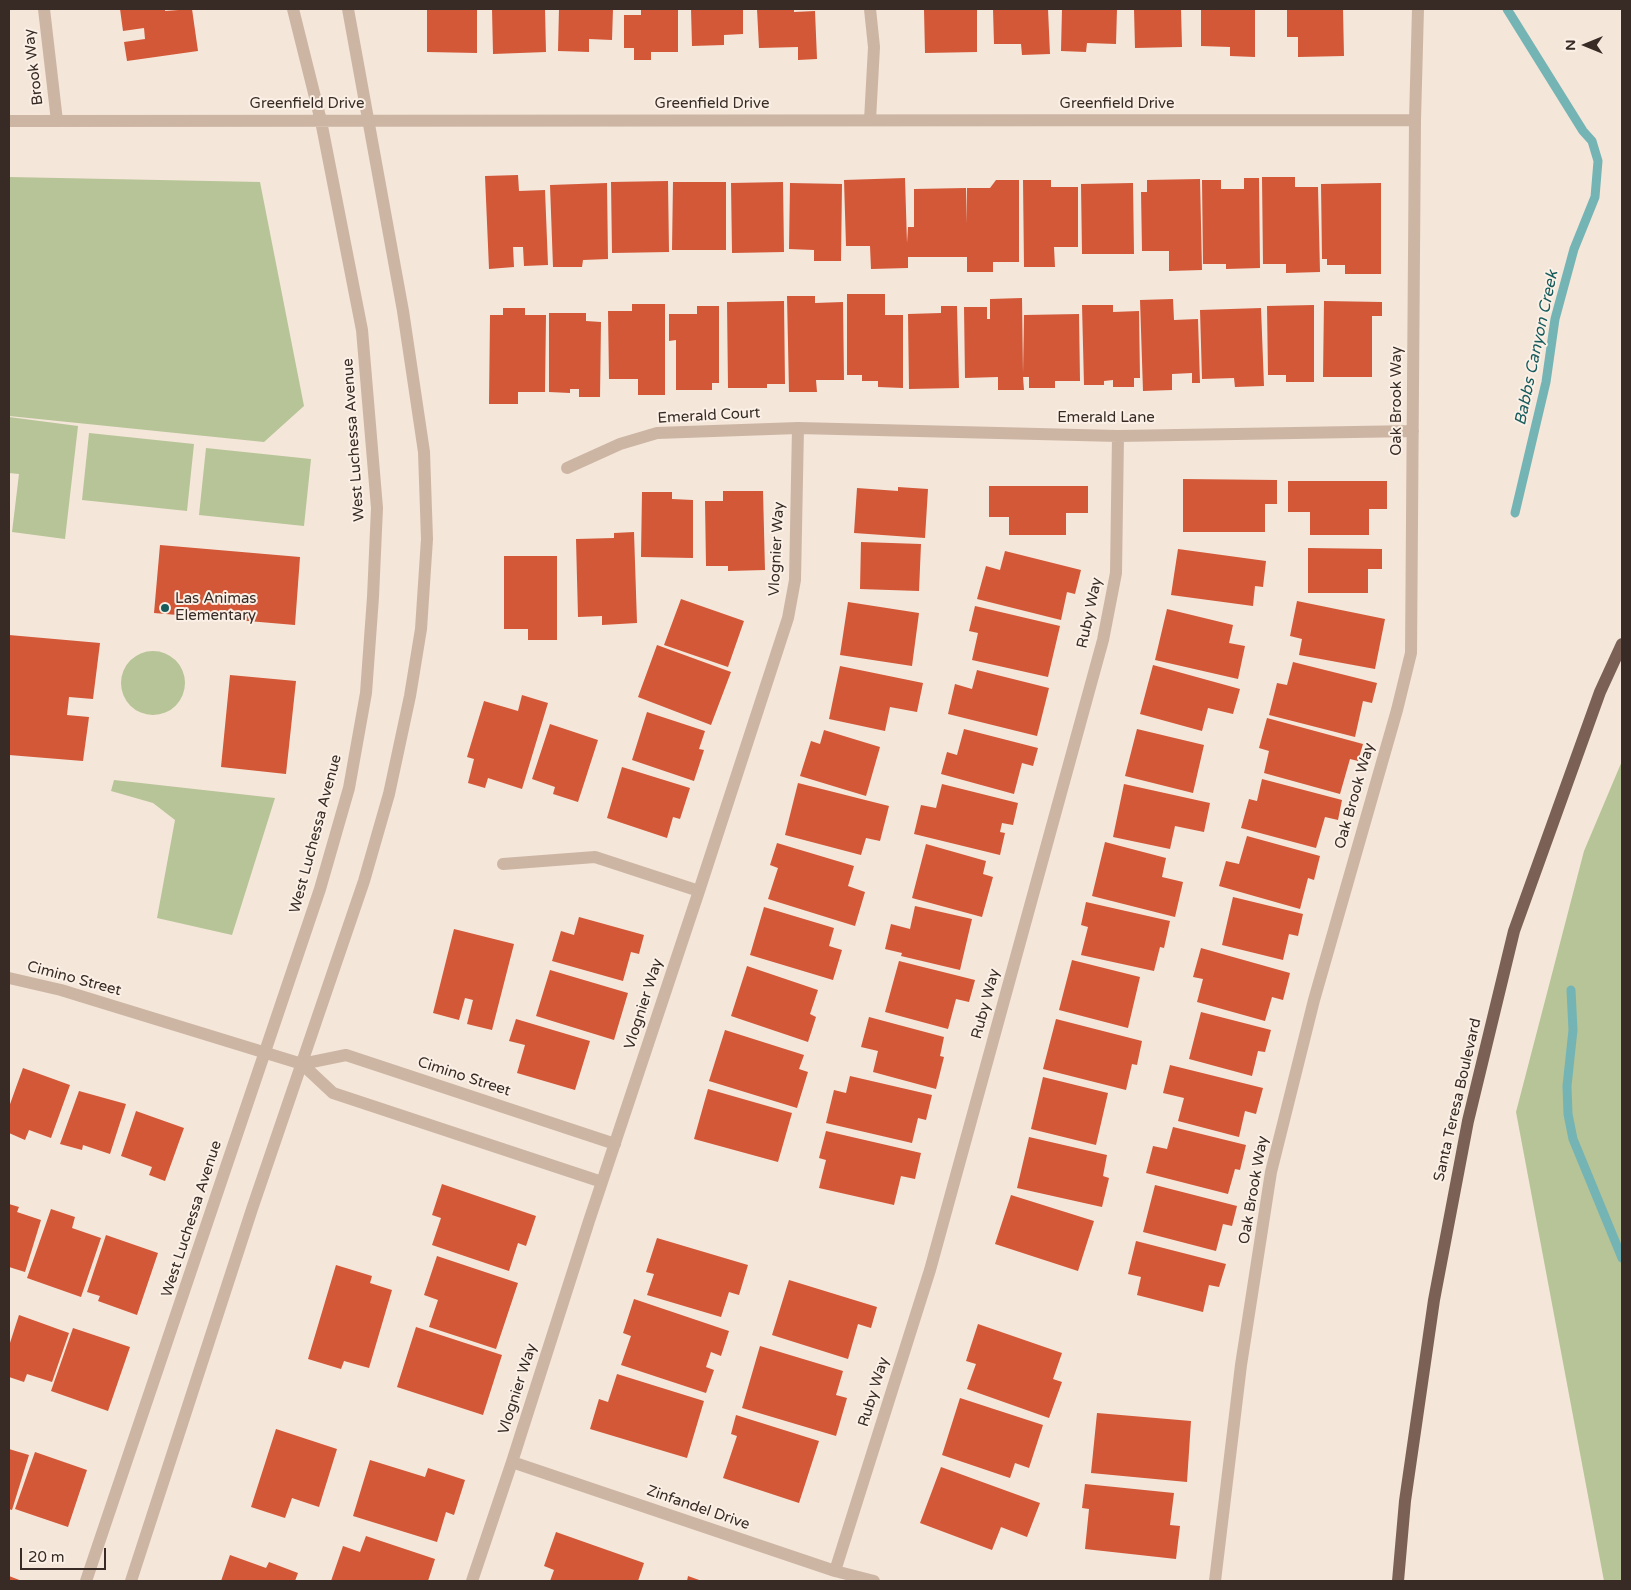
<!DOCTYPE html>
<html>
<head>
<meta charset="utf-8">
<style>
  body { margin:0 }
  #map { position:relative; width:1631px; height:1590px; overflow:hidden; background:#f4e6d9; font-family:"Varela Round",sans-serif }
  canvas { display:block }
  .frame { position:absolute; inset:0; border:10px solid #382b26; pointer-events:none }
  .north { position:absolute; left:1561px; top:20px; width:50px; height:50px; -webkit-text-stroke:4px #fbf0e6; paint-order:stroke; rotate:270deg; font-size:14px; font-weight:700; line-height:20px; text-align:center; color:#382b26 }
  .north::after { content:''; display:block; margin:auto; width:18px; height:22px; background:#382b26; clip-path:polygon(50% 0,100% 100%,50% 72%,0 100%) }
  .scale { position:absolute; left:20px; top:1548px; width:86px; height:22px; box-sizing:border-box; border:2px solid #382b26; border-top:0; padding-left:6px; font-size:15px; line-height:18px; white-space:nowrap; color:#382b26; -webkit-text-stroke:4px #fbf0e6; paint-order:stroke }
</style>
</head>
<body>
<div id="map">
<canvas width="1631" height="1590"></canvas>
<div class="frame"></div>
<div class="north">N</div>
<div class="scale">20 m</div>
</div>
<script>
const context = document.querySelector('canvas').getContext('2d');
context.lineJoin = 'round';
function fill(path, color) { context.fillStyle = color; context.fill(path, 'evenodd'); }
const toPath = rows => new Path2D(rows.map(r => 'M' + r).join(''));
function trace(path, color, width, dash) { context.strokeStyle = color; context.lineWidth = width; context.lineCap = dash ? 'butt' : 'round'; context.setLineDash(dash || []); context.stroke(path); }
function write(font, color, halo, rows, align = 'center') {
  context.font = font + ' "Varela Round",sans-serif'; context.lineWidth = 4; context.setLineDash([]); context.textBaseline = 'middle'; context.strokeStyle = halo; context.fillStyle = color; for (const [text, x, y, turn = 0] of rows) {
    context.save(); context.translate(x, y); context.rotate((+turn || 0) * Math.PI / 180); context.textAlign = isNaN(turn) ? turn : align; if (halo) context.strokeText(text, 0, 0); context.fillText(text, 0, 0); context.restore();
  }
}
const green = toPath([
  [9,177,260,182,304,406,264,442,9,416],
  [9,417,78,426,65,539,12,532,19,474,9,473],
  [89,433,194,444,187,511,82,500],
  [206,448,311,459,304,526,199,515],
  '121 683a32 32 0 1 1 64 0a32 32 0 1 1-64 0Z',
  [1622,761,1622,1581,1604,1581,1516,1112,1584,851],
  [114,780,275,798,232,935,157,918,175,820,153,803,111,791]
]);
const stream = toPath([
  [1507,9,1583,131,1592,141,1598,161,1595,197,1574,249,1555,319,1546,382,1515,513],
  [1571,990,1573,1030,1567,1086,1568,1114,1573,1139,1622,1258]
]);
const building = toPath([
  [120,9,165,9,165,11,192,9,198,51,127,61,124,42,145,39,144,28,123,31],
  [427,9,477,9,477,53,427,52],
  [492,9,545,9,546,52,493,54],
  [559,9,613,9,612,40,589,39,589,52,558,51],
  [641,9,678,9,678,52,651,52,651,60,634,60,634,48,624,48,624,15,641,15],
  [691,9,743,9,743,34,724,35,724,45,692,46],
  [757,9,794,9,794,12,815,11,817,59,798,60,798,47,759,48],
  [977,9,977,52,925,53,924,10],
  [993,9,1048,9,1050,54,1022,55,1021,44,994,44],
  [1062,9,1117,9,1116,44,1087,43,1086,52,1061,51],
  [1134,9,1181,9,1182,47,1135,48],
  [1201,9,1255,9,1255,57,1230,56,1230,47,1201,46],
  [1287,9,1343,9,1344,56,1298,57,1298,37,1287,37],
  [518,175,519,191,545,190,548,265,524,266,523,247,513,247,514,267,489,269,485,176],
  [1262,177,1295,177,1295,187,1318,187,1320,272,1286,273,1286,264,1263,264],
  [905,178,907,243,908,227,914,227,914,189,966,188,967,224,967,188,990,188,996,180,1019,180,1019,262,993,262,993,272,967,272,967,257,908,257,908,268,871,269,870,246,846,246,844,180],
  [1244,178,1259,178,1260,268,1226,269,1226,264,1203,264,1202,180,1221,180,1221,189,1244,189],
  [1200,179,1202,270,1169,271,1169,251,1142,251,1141,192,1147,192,1147,180],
  [1023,180,1051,180,1051,187,1078,187,1078,247,1054,247,1055,267,1024,267],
  [668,181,669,252,612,253,611,182],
  [673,182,726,182,726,250,672,250],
  [783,182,784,252,732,253,731,183],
  [607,183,608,259,583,260,582,267,553,267,550,185],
  [790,183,842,184,841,261,814,261,814,250,789,249],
  [1133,183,1134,254,1082,254,1081,184],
  [1381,183,1381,274,1345,274,1345,265,1327,265,1327,259,1322,259,1321,184],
  [847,294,885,294,885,315,903,315,903,388,878,387,878,381,862,381,862,375,847,375],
  [787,296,815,296,815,303,843,302,844,380,816,380,817,392,789,392],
  [1022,298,1023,374,1024,315,1079,314,1080,381,1055,381,1055,388,1029,388,1029,377,1023,377,1024,390,998,390,998,377,965,378,964,307,987,307,987,319,990,319,990,299],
  [1173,299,1174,320,1198,319,1200,383,1192,383,1192,373,1172,374,1172,390,1143,391,1140,300],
  [784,301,785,384,767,384,767,388,728,388,727,302],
  [1324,301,1382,302,1382,316,1372,316,1372,377,1323,377],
  [632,304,665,304,665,395,638,395,638,379,609,379,608,311,632,311],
  [1082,305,1113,305,1113,312,1139,311,1140,378,1134,378,1134,387,1113,387,1113,380,1104,381,1104,385,1084,385],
  [1314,305,1314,382,1286,382,1286,375,1268,375,1267,306],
  [697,306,719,306,719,383,712,383,712,390,676,390,676,340,669,341,669,314,697,314],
  [941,306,957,306,959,388,909,389,908,314,941,313],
  [503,308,525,308,525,315,546,315,545,392,518,392,518,404,489,404,490,315,503,315],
  [1261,308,1264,386,1235,387,1234,378,1202,379,1200,310],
  [549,313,586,313,586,321,601,322,600,397,579,397,579,389,570,389,570,393,549,392],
  [1183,479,1277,480,1277,504,1265,504,1265,532,1183,532],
  [1288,481,1387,481,1387,509,1369,509,1369,535,1310,535,1310,512,1288,512],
  [989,486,1088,486,1088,513,1066,513,1066,535,1009,535,1009,517,989,517],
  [898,487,928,489,925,538,854,533,857,488,898,491],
  [723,491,763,491,765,570,728,571,728,566,706,566,705,501,723,501],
  [642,492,672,492,672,499,693,500,693,558,641,557],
  [634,532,637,623,602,625,602,616,578,617,576,539,614,538,614,533],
  [861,542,921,544,919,591,860,589],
  [160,545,300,557,295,625,154,613],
  [1308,548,1382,549,1382,569,1368,569,1368,593,1308,593],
  [1178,549,1266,561,1263,587,1255,586,1253,606,1171,595],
  [1005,551,1081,570,1075,594,1067,592,1061,620,977,599,986,566,1000,570],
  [504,556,557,556,557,640,528,640,528,629,504,629],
  [681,599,744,621,728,667,664,645],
  [1297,601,1385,619,1375,669,1299,655,1302,639,1290,636],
  [848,602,919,613,912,666,840,655],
  [975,606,1060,626,1048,677,972,660,978,633,969,631],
  [1167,609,1233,625,1229,643,1245,646,1238,679,1155,660],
  [9,635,100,643,93,699,69,697,67,715,89,717,83,761,9,755],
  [657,645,731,672,711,725,638,697],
  [1293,662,1377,683,1372,703,1363,701,1355,737,1269,715,1277,683,1287,685],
  [1153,665,1240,689,1233,714,1208,708,1202,731,1140,714],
  [840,666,923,683,917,712,890,707,885,731,829,719],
  [977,670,1049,688,1037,736,948,714,955,684,972,689],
  [230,675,296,681,286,774,221,767],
  [522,695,548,703,522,789,488,778,485,788,468,783,474,759,467,757,484,701,518,711],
  [647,712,705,731,699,749,704,750,694,781,632,760],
  [1267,718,1363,744,1358,761,1350,759,1340,794,1264,773,1269,751,1259,748],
  [550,724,598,740,578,802,553,794,555,787,532,779],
  [964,729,1038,748,1033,766,1022,763,1014,794,941,774,947,752,957,755],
  [1137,729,1204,745,1193,793,1125,776],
  [824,730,880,747,866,796,800,776,811,741,820,744],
  [622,767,690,788,680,819,673,817,667,838,607,818],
  [1262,779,1342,800,1338,820,1325,817,1316,848,1241,828,1249,799,1257,801],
  [798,783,889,806,880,841,866,838,861,855,785,835],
  [942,784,1018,803,1013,825,1002,823,1000,832,1005,833,1000,855,914,834,921,805,936,808],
  [1124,784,1210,803,1204,832,1175,826,1170,849,1113,837],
  [1247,836,1320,856,1314,880,1308,878,1300,909,1219,886,1226,861,1239,864],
  [1105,842,1166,858,1162,877,1183,882,1175,917,1092,896],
  [777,843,854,866,848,886,865,892,855,926,768,899,778,868,770,865],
  [926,844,986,861,983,874,993,877,982,917,912,898],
  [1233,897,1303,914,1298,936,1289,934,1283,960,1222,945],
  [1086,902,1170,921,1164,948,1160,947,1154,971,1081,955,1088,927,1081,925],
  [915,906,972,919,960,970,901,956,902,953,885,949,891,924,910,929],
  [764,907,834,928,829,946,842,950,833,980,750,955],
  [579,917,644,935,639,954,631,952,623,981,552,961,561,931,574,935],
  [454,929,514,944,492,1030,467,1024,473,1000,465,998,459,1020,433,1013],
  [1201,948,1290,973,1283,1000,1272,997,1265,1021,1197,1002,1203,979,1193,977],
  [1072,960,1140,977,1128,1028,1059,1010],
  [899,961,975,980,969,1002,956,999,948,1029,885,1012],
  [747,966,818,990,810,1014,816,1017,808,1042,731,1016],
  [550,970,628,993,614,1040,536,1016],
  [1201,1012,1271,1030,1265,1052,1258,1051,1252,1076,1189,1059],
  [869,1017,944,1037,940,1056,944,1057,936,1089,873,1072,878,1051,861,1047],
  [516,1019,590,1041,575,1090,517,1073,525,1045,509,1041],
  [1056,1019,1142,1041,1137,1065,1132,1064,1126,1090,1043,1069],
  [725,1030,804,1055,799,1069,808,1072,797,1108,709,1081],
  [1170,1065,1263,1088,1256,1114,1245,1111,1239,1137,1178,1121,1184,1098,1163,1093],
  [23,1068,70,1085,51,1138,29,1130,25,1140,9,1133,9,1107],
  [850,1076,932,1095,926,1120,918,1118,912,1143,826,1123,834,1090,846,1093],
  [1043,1077,1108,1093,1096,1145,1031,1129],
  [708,1089,792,1113,778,1162,694,1139],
  [79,1091,126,1104,110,1154,83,1145,82,1150,60,1144],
  [136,1111,184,1128,165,1181,149,1175,152,1167,121,1156],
  [1173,1127,1246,1145,1240,1170,1235,1169,1228,1194,1146,1173,1153,1146,1167,1149],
  [826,1131,921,1153,915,1179,901,1176,894,1205,819,1188,826,1160,819,1158],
  [1029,1137,1107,1155,1103,1176,1109,1178,1102,1207,1017,1188],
  [442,1184,536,1216,526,1246,518,1243,509,1271,432,1245,441,1218,432,1215],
  [1155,1185,1237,1206,1232,1226,1223,1224,1216,1251,1143,1232],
  [1011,1195,1094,1221,1078,1271,995,1244],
  [9,1204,19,1207,17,1212,41,1220,25,1272,9,1267],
  [51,1209,75,1217,72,1228,101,1238,81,1297,27,1278],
  [106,1235,158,1253,137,1315,98,1301,100,1296,87,1292],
  [657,1238,748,1265,739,1295,729,1292,721,1317,647,1295,654,1274,646,1272],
  [1136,1241,1226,1264,1219,1287,1209,1285,1203,1312,1137,1295,1141,1277,1128,1274],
  [437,1256,518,1283,496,1349,429,1327,438,1300,424,1295],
  [336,1265,372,1276,370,1283,392,1290,369,1368,344,1361,341,1369,308,1359],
  [789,1280,877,1307,871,1328,858,1324,848,1359,772,1335],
  [634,1299,729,1331,721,1356,711,1352,706,1367,714,1370,706,1393,621,1365,631,1336,623,1333],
  [19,1315,69,1333,52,1382,27,1374,24,1382,9,1377,9,1346],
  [978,1324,1062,1353,1053,1379,1062,1382,1049,1418,967,1389,976,1364,966,1361],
  [416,1327,502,1355,483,1415,397,1387],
  [73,1328,130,1347,108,1411,51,1391],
  [760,1346,843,1371,836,1395,847,1398,836,1436,742,1408],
  [617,1374,704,1401,687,1458,590,1429,599,1399,608,1402],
  [960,1398,1043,1425,1029,1468,1015,1463,1010,1478,942,1455],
  [1097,1413,1191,1421,1187,1482,1091,1473],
  [736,1415,819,1441,799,1503,723,1478,737,1436,731,1434],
  [276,1429,337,1449,319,1507,292,1498,285,1518,251,1507],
  [9,1449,29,1455,12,1510,9,1509],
  [35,1452,87,1470,68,1527,15,1509],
  [370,1460,425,1477,428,1468,465,1480,454,1515,446,1512,437,1542,353,1516],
  [941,1467,1040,1503,1027,1537,1001,1527,992,1550,920,1523],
  [1085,1484,1174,1493,1170,1525,1180,1526,1176,1559,1085,1549,1089,1509,1082,1508],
  [556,1532,644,1563,638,1581,550,1581,554,1570,544,1566],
  [366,1536,435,1559,428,1581,331,1581,343,1546,360,1552],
  [230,1555,266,1568,269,1562,298,1573,295,1581,221,1581],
  [9,1576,22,1581,9,1581],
  [688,1576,702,1581,687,1581]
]);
const minor = toPath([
  [44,9,57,121],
  [870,9,874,47,870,120],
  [9,121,1415,120],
  [567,468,620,444,657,433,798,428,1118,436,1413,431],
  [503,864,595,857,699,891],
  [9,978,61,990,302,1064,333,1093,602,1182],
  [302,1064,346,1055,615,1144],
  [512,1462,835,1571,874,1581],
  [835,1571,930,1270,1103,640,1116,573,1118,436],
  [86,1581,320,889,349,788,366,693,373,597,377,508,362,330,321,121,293,9],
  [131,1581,252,1209,364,881,389,794,410,696,421,629,427,539,424,452,403,311,348,9],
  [472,1581,512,1462,589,1221,699,891,788,618,795,580,798,428],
  [1215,1581,1241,1365,1271,1172,1314,1000,1397,710,1411,653,1415,120,1418,9]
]);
const major = toPath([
  [1398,1581,1405,1501,1434,1300,1468,1121,1514,931,1600,692,1622,644]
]);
const markers = [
  [165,608,5,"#175b5d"]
];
const streetNames = [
  ["Brook Way",34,67,-97],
  ["Greenfield Drive",307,104],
  ["Greenfield Drive",712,104],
  ["Greenfield Drive",1117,104],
  ["Oak Brook Way",1397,401,-90],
  ["Emerald Court",709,416,-3],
  ["Emerald Lane",1106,418],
  ["West Luchessa Avenue",354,440,-94],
  ["Vlognier Way",777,549,-87],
  ["Ruby Way",1090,613,-78],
  ["Oak Brook Way",1355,796,-74],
  ["West Luchessa Avenue",316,834,-75],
  ["Cimino Street",74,979,15],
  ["Vlognier Way",644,1004,-72],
  ["Ruby Way",986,1004,-75],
  ["Cimino Street",464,1077,18],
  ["Santa Teresa Boulevard",1458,1100,-77],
  ["Oak Brook Way",1254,1190,-80],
  ["West Luchessa Avenue",192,1219,-72],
  ["Vlognier Way",518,1389,-72],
  ["Ruby Way",874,1392,-73],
  ["Zinfandel Drive",698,1508,19]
];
const poiNames = [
  ["Las Animas",175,599],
  ["Elementary",175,616]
];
const waterNames = [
  ["Babbs Canyon Creek",1537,348,-78]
];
fill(green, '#b7c497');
trace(stream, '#75b4b4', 9);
fill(building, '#d25838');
trace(minor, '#cdb5a4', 12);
trace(major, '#7b6155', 12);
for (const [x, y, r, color] of markers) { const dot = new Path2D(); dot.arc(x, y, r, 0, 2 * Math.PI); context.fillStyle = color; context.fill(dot); trace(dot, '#fbf0e6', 2); }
write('15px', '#382b26', '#fbf0e6', streetNames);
write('15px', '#382b26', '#fbf0e6', poiNames, 'left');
write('italic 16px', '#175b5d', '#fbf0e6', waterNames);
</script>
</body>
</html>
